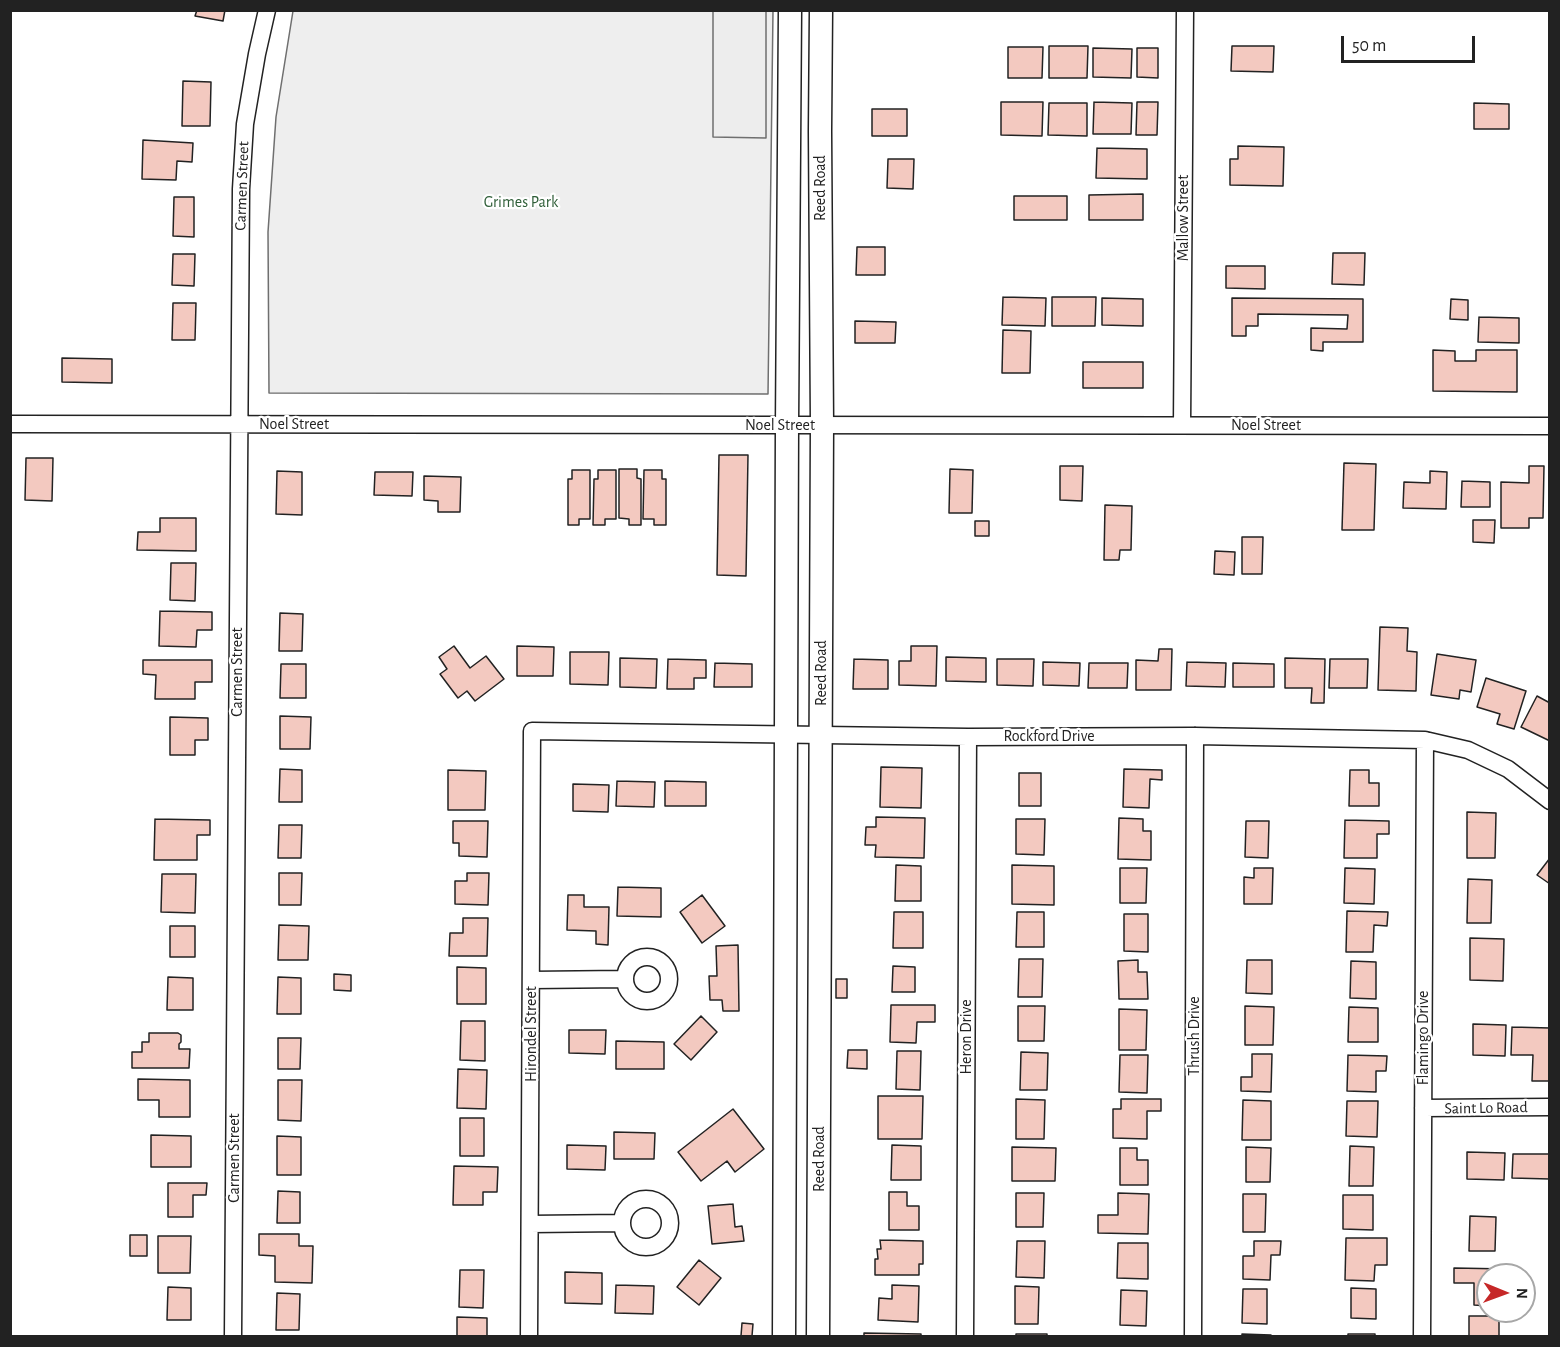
<!DOCTYPE html>
<html>
<head>
<meta charset="utf-8">
<style>
  body { margin:0 }
  #map { position:relative; width:1560px; height:1347px; overflow:hidden; background:#fff; font-family:"Alegreya Sans",sans-serif }
  canvas { display:block }
  .frame { position:absolute; inset:0; border:12px solid #222; pointer-events:none }
  .north { position:absolute; left:1476px; top:1263px; width:60px; height:60px; box-sizing:border-box; background:#fff; border:2px solid #a7a7a7; border-radius:50%; rotate:91deg; font-size:16px; font-weight:700; line-height:24px; text-align:center; color:#222 }
  .north::after { content:''; display:block; margin:auto; width:21px; height:27px; background:#c62828; clip-path:polygon(50% 0,100% 100%,50% 72%,0 100%) }
  .scale { position:absolute; left:1341px; top:36px; width:134px; height:27px; box-sizing:border-box; border:3px solid #222; border-top:0; padding-left:8px; font-size:18px; line-height:21px; white-space:nowrap; color:#222; -webkit-text-stroke:4px #fff; paint-order:stroke }
</style>
</head>
<body>
<div id="map">
<canvas width="1560" height="1347"></canvas>
<div class="frame"></div>
<div class="north">N</div>
<div class="scale">50 m</div>
</div>
<script>
const context = document.querySelector('canvas').getContext('2d');
context.lineJoin = 'round';
function fill(path, color) { context.fillStyle = color; context.fill(path, 'evenodd'); }
const toPath = rows => new Path2D(rows.map(r => 'M' + r).join(''));
function trace(path, color, width, dash) { context.strokeStyle = color; context.lineWidth = width; context.lineCap = dash ? 'butt' : 'round'; context.setLineDash(dash || []); context.stroke(path); }
function write(font, color, halo, rows, align = 'center') {
  context.font = font + ' "Alegreya Sans",sans-serif'; context.lineWidth = 4.5; context.setLineDash([]); context.textBaseline = 'middle'; context.strokeStyle = halo; context.fillStyle = color; for (const [text, x, y, turn = 0] of rows) {
    context.save(); context.translate(x, y); context.rotate((+turn || 0) * Math.PI / 180); context.textAlign = isNaN(turn) ? turn : align; if (halo) context.strokeText(text, 0, 0); context.fillText(text, 0, 0); context.restore();
  }
}
const green = toPath([
  [293,11,773,11,768,394,269,393,268,232,276,117,293,11]
]);
const parking = toPath([
  [713,11,766,11,766,138,713,137,713,11]
]);
const building = toPath([
  [197,10,225,10,223,21,195,16,197,10],
  [1049,46,1088,46,1087,78,1049,78,1049,46],
  [1232,46,1274,46,1273,72,1231,71,1232,46],
  [1008,47,1043,47,1042,78,1008,78,1008,47],
  [1093,48,1132,49,1131,78,1093,77,1093,48],
  [1137,48,1158,48,1158,78,1137,77,1137,48],
  [183,81,211,82,210,126,182,126,183,81],
  [1001,102,1043,102,1042,136,1001,135,1001,102],
  [1094,102,1132,103,1131,134,1093,134,1094,102],
  [1137,102,1158,102,1157,135,1136,135,1137,102],
  [1049,103,1087,103,1087,136,1048,135,1049,103],
  [1474,103,1509,104,1509,129,1474,129,1474,103],
  [872,109,907,109,907,136,872,136,872,109],
  [143,140,193,143,192,162,177,161,176,180,142,179,143,140],
  [1238,146,1284,147,1283,186,1230,185,1230,159,1238,159,1238,146],
  [1097,148,1147,149,1147,179,1096,178,1097,148],
  [888,159,914,159,913,189,887,188,888,159],
  [1143,194,1143,220,1089,220,1089,195,1143,194],
  [1014,196,1067,196,1067,220,1014,220,1014,196],
  [174,197,194,197,194,237,173,236,174,197],
  [857,247,885,247,885,275,856,275,857,247],
  [1333,253,1365,253,1364,285,1332,284,1333,253],
  [173,254,195,254,194,286,172,285,173,254],
  [1226,266,1265,266,1265,289,1226,288,1226,266],
  [1003,297,1046,298,1045,326,1002,325,1003,297],
  [1052,297,1096,297,1095,326,1052,326,1052,297],
  [1102,298,1143,299,1143,326,1102,325,1102,298],
  [1232,298,1363,299,1363,342,1323,342,1323,351,1311,350,1311,328,1347,329,1348,315,1258,314,1258,326,1246,326,1246,336,1232,336,1232,298],
  [1451,299,1468,300,1468,320,1450,319,1451,299],
  [173,303,196,303,195,340,172,340,173,303],
  [1479,317,1519,318,1519,343,1478,342,1479,317],
  [855,321,896,322,895,343,855,343,855,321],
  [1003,330,1031,331,1030,373,1002,373,1003,330],
  [1433,350,1455,351,1455,361,1476,361,1476,350,1517,350,1517,392,1433,391,1433,350],
  [62,358,112,359,112,383,62,382,62,358],
  [1083,362,1143,362,1143,388,1083,388,1083,362],
  [719,455,748,455,746,576,717,575,719,455],
  [26,458,53,458,52,501,25,500,26,458],
  [1344,463,1376,464,1374,530,1342,530,1344,463],
  [1060,466,1083,466,1082,501,1060,500,1060,466],
  [1529,466,1544,466,1543,518,1529,518,1529,528,1501,528,1501,482,1529,483,1529,466],
  [619,469,637,469,637,478,641,479,641,525,629,525,629,519,619,518,619,469],
  [950,469,973,470,972,513,949,513,950,469],
  [572,470,590,470,590,519,579,519,579,525,568,525,568,479,572,479,572,470],
  [598,470,616,470,616,519,605,519,605,525,593,525,594,479,598,479,598,470],
  [644,470,662,470,662,479,666,479,666,525,654,525,654,519,643,519,644,470],
  [277,471,302,472,302,515,276,514,277,471],
  [1430,471,1447,472,1446,509,1403,508,1404,482,1430,483,1430,471],
  [375,472,413,472,412,496,374,495,375,472],
  [424,476,461,477,460,512,438,512,438,501,424,500,424,476],
  [1462,481,1490,482,1490,507,1461,507,1462,481],
  [1105,505,1132,506,1131,550,1120,550,1119,560,1104,560,1105,505],
  [160,518,196,518,196,551,137,550,138,532,160,532,160,518],
  [1473,520,1495,520,1494,543,1473,542,1473,520],
  [975,521,989,521,989,536,975,536,975,521],
  [1242,537,1263,537,1262,574,1242,574,1242,537],
  [1215,551,1235,552,1234,575,1214,574,1215,551],
  [171,563,196,563,195,601,170,600,171,563],
  [160,611,212,612,212,630,197,630,196,647,159,646,160,611],
  [280,613,303,614,302,651,279,651,280,613],
  [1380,627,1408,628,1407,651,1417,652,1416,691,1378,690,1380,627],
  [454,646,470,668,486,656,504,679,475,701,467,691,458,698,440,674,447,669,439,657,454,646],
  [517,646,554,647,553,676,517,676,517,646],
  [911,646,937,646,936,686,899,685,899,661,911,661,911,646],
  [1159,649,1172,649,1171,690,1136,690,1136,660,1158,661,1159,649],
  [570,652,609,652,608,685,570,684,570,652],
  [1437,654,1476,660,1471,692,1460,690,1459,699,1431,695,1437,654],
  [946,657,986,658,986,682,946,681,946,657],
  [620,658,657,659,656,688,620,687,620,658],
  [1285,658,1325,659,1324,703,1311,703,1312,688,1285,688,1285,658],
  [668,659,706,660,706,678,694,678,694,689,667,689,668,659],
  [854,659,888,660,888,689,853,689,854,659],
  [997,659,1034,659,1033,686,997,685,997,659],
  [1330,659,1368,659,1367,688,1329,688,1330,659],
  [143,660,212,660,212,682,195,682,195,699,155,699,156,675,143,674,143,660],
  [1043,662,1080,663,1079,686,1043,685,1043,662],
  [1187,662,1226,663,1225,687,1186,686,1187,662],
  [715,663,752,664,752,687,714,687,715,663],
  [1089,663,1128,663,1127,688,1088,688,1089,663],
  [1233,663,1274,664,1274,687,1233,687,1233,663],
  [281,664,306,664,306,698,280,698,281,664],
  [1486,678,1526,691,1514,729,1497,724,1500,714,1477,707,1486,678],
  [1537,696,1550,703,1550,741,1521,727,1537,696],
  [280,716,311,717,310,749,280,749,280,716],
  [170,717,208,718,208,740,195,740,195,755,170,755,170,717],
  [881,767,922,768,921,808,880,807,881,767],
  [280,769,302,770,302,802,279,802,280,769],
  [1124,769,1162,770,1162,780,1150,779,1149,808,1123,807,1124,769],
  [448,770,486,771,485,810,448,810,448,770],
  [1350,770,1369,770,1369,783,1379,783,1379,806,1349,806,1350,770],
  [1019,773,1041,773,1041,806,1019,806,1019,773],
  [617,781,655,782,654,807,616,806,617,781],
  [665,781,706,782,706,806,665,806,665,781],
  [573,784,609,785,608,812,573,811,573,784],
  [1467,812,1496,813,1495,858,1467,858,1467,812],
  [876,817,925,818,924,858,875,857,876,845,865,845,866,827,876,827,876,817],
  [1119,818,1143,819,1143,831,1151,831,1151,860,1118,859,1119,818],
  [155,819,210,820,210,835,197,835,197,860,154,860,155,819],
  [1016,819,1045,819,1044,855,1016,854,1016,819],
  [1345,820,1389,821,1389,834,1377,834,1377,858,1344,858,1345,820],
  [453,821,488,821,487,857,459,856,459,843,453,843,453,821],
  [1246,821,1269,821,1268,858,1245,857,1246,821],
  [279,825,302,825,301,858,278,858,279,825],
  [1550,858,1550,884,1537,875,1550,858],
  [896,865,921,866,921,901,895,901,896,865],
  [1012,865,1054,866,1054,905,1012,904,1012,865],
  [1120,868,1147,868,1146,903,1120,903,1120,868],
  [1254,868,1273,868,1272,904,1244,904,1244,877,1254,878,1254,868],
  [1345,868,1375,869,1374,904,1344,903,1345,868],
  [279,873,302,873,301,905,279,905,279,873],
  [467,873,489,873,488,905,455,904,455,881,467,881,467,873],
  [162,874,196,874,195,913,161,912,162,874],
  [1468,879,1492,880,1491,923,1467,923,1468,879],
  [618,887,661,888,661,917,617,916,618,887],
  [568,895,584,895,584,907,609,907,608,945,596,944,596,931,567,930,568,895],
  [702,895,725,926,702,943,680,912,702,895],
  [1347,911,1388,912,1387,926,1374,925,1373,952,1346,952,1347,911],
  [894,912,923,912,923,948,893,948,894,912],
  [1017,912,1044,912,1044,947,1016,947,1017,912],
  [1124,914,1148,914,1148,952,1124,951,1124,914],
  [463,918,488,918,487,956,449,956,450,933,463,933,463,918],
  [279,925,309,926,308,960,278,960,279,925],
  [170,926,195,926,195,957,170,957,170,926],
  [1470,938,1504,939,1503,981,1470,980,1470,938],
  [738,945,739,1011,723,1011,722,1000,710,1000,709,976,717,976,716,946,738,945],
  [1019,959,1043,959,1042,997,1018,997,1019,959],
  [1138,960,1138,972,1147,972,1148,999,1119,999,1118,961,1138,960],
  [1247,960,1272,960,1272,994,1246,993,1247,960],
  [1351,961,1376,962,1376,999,1350,998,1351,961],
  [893,966,915,967,915,992,892,992,893,966],
  [457,967,486,968,486,1004,457,1004,457,967],
  [334,974,351,975,351,991,334,990,334,974],
  [168,977,193,978,193,1010,167,1010,168,977],
  [278,977,301,978,301,1014,277,1014,278,977],
  [836,979,847,979,847,998,836,998,836,979],
  [891,1005,935,1005,935,1022,917,1022,916,1043,890,1042,891,1005],
  [1018,1006,1045,1006,1044,1041,1018,1041,1018,1006],
  [1245,1006,1274,1007,1273,1045,1245,1045,1245,1006],
  [1349,1007,1378,1008,1378,1042,1348,1042,1349,1007],
  [1119,1009,1147,1010,1146,1050,1119,1050,1119,1009],
  [701,1016,717,1032,691,1060,674,1044,701,1016],
  [461,1021,485,1021,485,1061,460,1060,461,1021],
  [1473,1024,1506,1025,1505,1056,1473,1055,1473,1024],
  [1512,1027,1550,1028,1550,1081,1532,1081,1533,1055,1511,1055,1512,1027],
  [569,1030,606,1030,605,1054,569,1053,569,1030],
  [149,1033,178,1033,181,1035,181,1042,179,1044,179,1049,190,1049,189,1068,132,1068,132,1052,142,1052,142,1042,149,1042,149,1033],
  [278,1038,301,1038,300,1069,278,1069,278,1038],
  [616,1041,664,1042,664,1069,616,1069,616,1041],
  [848,1050,867,1050,867,1069,847,1068,848,1050],
  [897,1051,921,1051,920,1090,896,1089,897,1051],
  [1021,1052,1048,1053,1047,1090,1020,1090,1021,1052],
  [1252,1054,1272,1054,1271,1092,1241,1091,1241,1077,1252,1077,1252,1054],
  [1120,1055,1148,1055,1147,1093,1119,1092,1120,1055],
  [1348,1055,1387,1056,1386,1071,1376,1071,1376,1092,1347,1091,1348,1055],
  [458,1069,487,1070,486,1109,457,1108,458,1069],
  [138,1079,190,1080,190,1117,159,1117,159,1100,138,1100,138,1079],
  [278,1080,302,1080,301,1121,278,1120,278,1080],
  [878,1096,923,1096,922,1139,878,1139,878,1096],
  [1016,1099,1045,1100,1044,1139,1016,1139,1016,1099],
  [1121,1099,1161,1099,1161,1111,1147,1111,1147,1139,1113,1138,1113,1109,1121,1109,1121,1099],
  [1243,1100,1271,1101,1271,1140,1242,1140,1243,1100],
  [1347,1101,1378,1101,1377,1137,1346,1136,1347,1101],
  [733,1109,764,1149,735,1172,727,1161,701,1181,678,1152,733,1109],
  [460,1118,484,1118,484,1156,460,1156,460,1118],
  [614,1132,655,1133,654,1159,614,1159,614,1132],
  [151,1135,191,1136,191,1167,151,1167,151,1135],
  [277,1136,301,1137,301,1175,277,1175,277,1136],
  [567,1145,606,1146,605,1170,567,1169,567,1145],
  [892,1145,921,1146,921,1180,891,1180,892,1145],
  [1350,1146,1374,1147,1373,1186,1349,1186,1350,1146],
  [1012,1147,1056,1148,1055,1181,1012,1181,1012,1147],
  [1246,1147,1271,1148,1270,1182,1246,1182,1246,1147],
  [1120,1148,1137,1148,1137,1160,1148,1160,1148,1185,1120,1185,1120,1148],
  [1467,1152,1505,1153,1504,1180,1467,1179,1467,1152],
  [1513,1154,1550,1154,1550,1179,1512,1178,1513,1154],
  [454,1166,498,1167,497,1192,483,1192,483,1205,453,1205,454,1166],
  [168,1183,207,1183,206,1195,193,1195,193,1217,168,1217,168,1183],
  [278,1191,300,1192,300,1223,277,1223,278,1191],
  [889,1192,907,1192,907,1206,919,1206,919,1230,889,1230,889,1192],
  [1016,1193,1044,1193,1043,1227,1016,1227,1016,1193],
  [1118,1193,1149,1194,1148,1234,1098,1233,1098,1215,1118,1215,1118,1193],
  [1243,1194,1266,1194,1265,1232,1243,1232,1243,1194],
  [1343,1195,1373,1195,1373,1230,1343,1229,1343,1195],
  [733,1204,735,1227,742,1226,744,1241,712,1244,708,1206,733,1204],
  [1470,1216,1496,1217,1495,1251,1469,1251,1470,1216],
  [259,1234,299,1234,299,1246,313,1246,312,1283,275,1282,275,1256,259,1255,259,1234],
  [130,1235,147,1235,147,1256,130,1256,130,1235],
  [158,1236,191,1236,190,1273,158,1273,158,1236],
  [1346,1238,1387,1238,1387,1265,1375,1265,1374,1281,1345,1280,1346,1238],
  [880,1240,923,1241,923,1264,919,1264,919,1275,875,1275,875,1259,878,1259,877,1249,881,1249,880,1240],
  [1017,1241,1045,1241,1044,1278,1016,1277,1017,1241],
  [1254,1241,1281,1241,1280,1255,1271,1255,1270,1280,1243,1279,1243,1256,1254,1256,1254,1241],
  [1118,1243,1148,1243,1148,1279,1117,1278,1118,1243],
  [699,1260,721,1278,699,1305,677,1287,699,1260],
  [1454,1268,1507,1269,1507,1275,1488,1275,1488,1306,1474,1305,1474,1283,1454,1283,1454,1268],
  [460,1270,484,1270,483,1308,459,1307,460,1270],
  [565,1272,602,1273,602,1304,565,1303,565,1272],
  [616,1285,654,1286,653,1314,615,1313,616,1285],
  [892,1285,919,1286,918,1322,878,1320,879,1298,892,1299,892,1285],
  [1015,1286,1039,1287,1038,1324,1015,1324,1015,1286],
  [168,1287,191,1288,191,1320,167,1320,168,1287],
  [1351,1288,1376,1289,1376,1319,1351,1318,1351,1288],
  [1243,1289,1267,1289,1267,1324,1242,1323,1243,1289],
  [1121,1290,1147,1291,1146,1326,1120,1325,1121,1290],
  [277,1293,300,1294,299,1330,276,1330,277,1293],
  [1469,1316,1499,1316,1499,1336,1469,1336,1469,1316],
  [457,1317,487,1318,487,1336,457,1336,457,1317],
  [742,1323,753,1324,752,1336,741,1336,742,1323],
  [864,1333,921,1334,921,1336,864,1336,864,1333],
  [1016,1334,1047,1334,1047,1336,1016,1336,1016,1334],
  [1242,1334,1271,1335,1271,1336,1242,1336,1242,1334],
  [1348,1334,1375,1334,1375,1336,1348,1336,1348,1334]
]);
const street = toPath([
  [10,424,1550,426],
  [1182,425,1185,10],
  '625 979a22 22 0 1 1 44 0a22 22 0 1 1-44 0Z',
  [531,980,624,979],
  [1423,1108,1550,1107],
  '622 1223a24 24 0 1 1 48 0a24 24 0 1 1-48 0Z',
  [530,1224,622,1223],
  [233,1336,241,189,245,124,257,54,267,10],
  [529,1336,532,731,968,737,1195,736,1425,740,1468,750,1508,769,1550,801],
  [965,1336,968,737],
  [1193,1336,1195,736],
  [1422,1336,1425,740]
]);
const secondary = toPath([
  [784,1336,787,425,790,10],
  [818,1336,822,425,820,131,821,10]
]);
const streetNames = [
  ["Carmen Street",242,186,-88],
  ["Reed Road",820,188,-90],
  ["Mallow Street",1183,218,-90],
  ["Noel Street",294,424],
  ["Noel Street",780,425],
  ["Noel Street",1266,425],
  ["Carmen Street",237,672,-90],
  ["Reed Road",821,673,-90],
  ["Rockford Drive",1049,736],
  ["Hirondel Street",531,1034,-90],
  ["Thrush Drive",1194,1036,-90],
  ["Heron Drive",966,1037,-90],
  ["Flamingo Drive",1423,1038,-90],
  ["Saint Lo Road",1486,1108,-1],
  ["Carmen Street",234,1158,-90],
  ["Reed Road",819,1159,-90]
];
const parkNames = [
  ["Grimes Park",521,202]
];
fill(green, '#eee');
trace(green, '#6f6f6f', 1.5);
fill(parking, '#ededed');
trace(parking, '#6f6f6f', 1.5);
fill(building, '#f3c9c0');
trace(building, '#222', 1.5);
trace(street, '#222', 19);
trace(secondary, '#222', 25);
trace(street, '#fff', 16);
trace(secondary, '#fff', 22);
write('16px', '#222', '#fff', streetNames);
write('16px', '#2f5e38', '#fff', parkNames);
</script>
</body>
</html>
